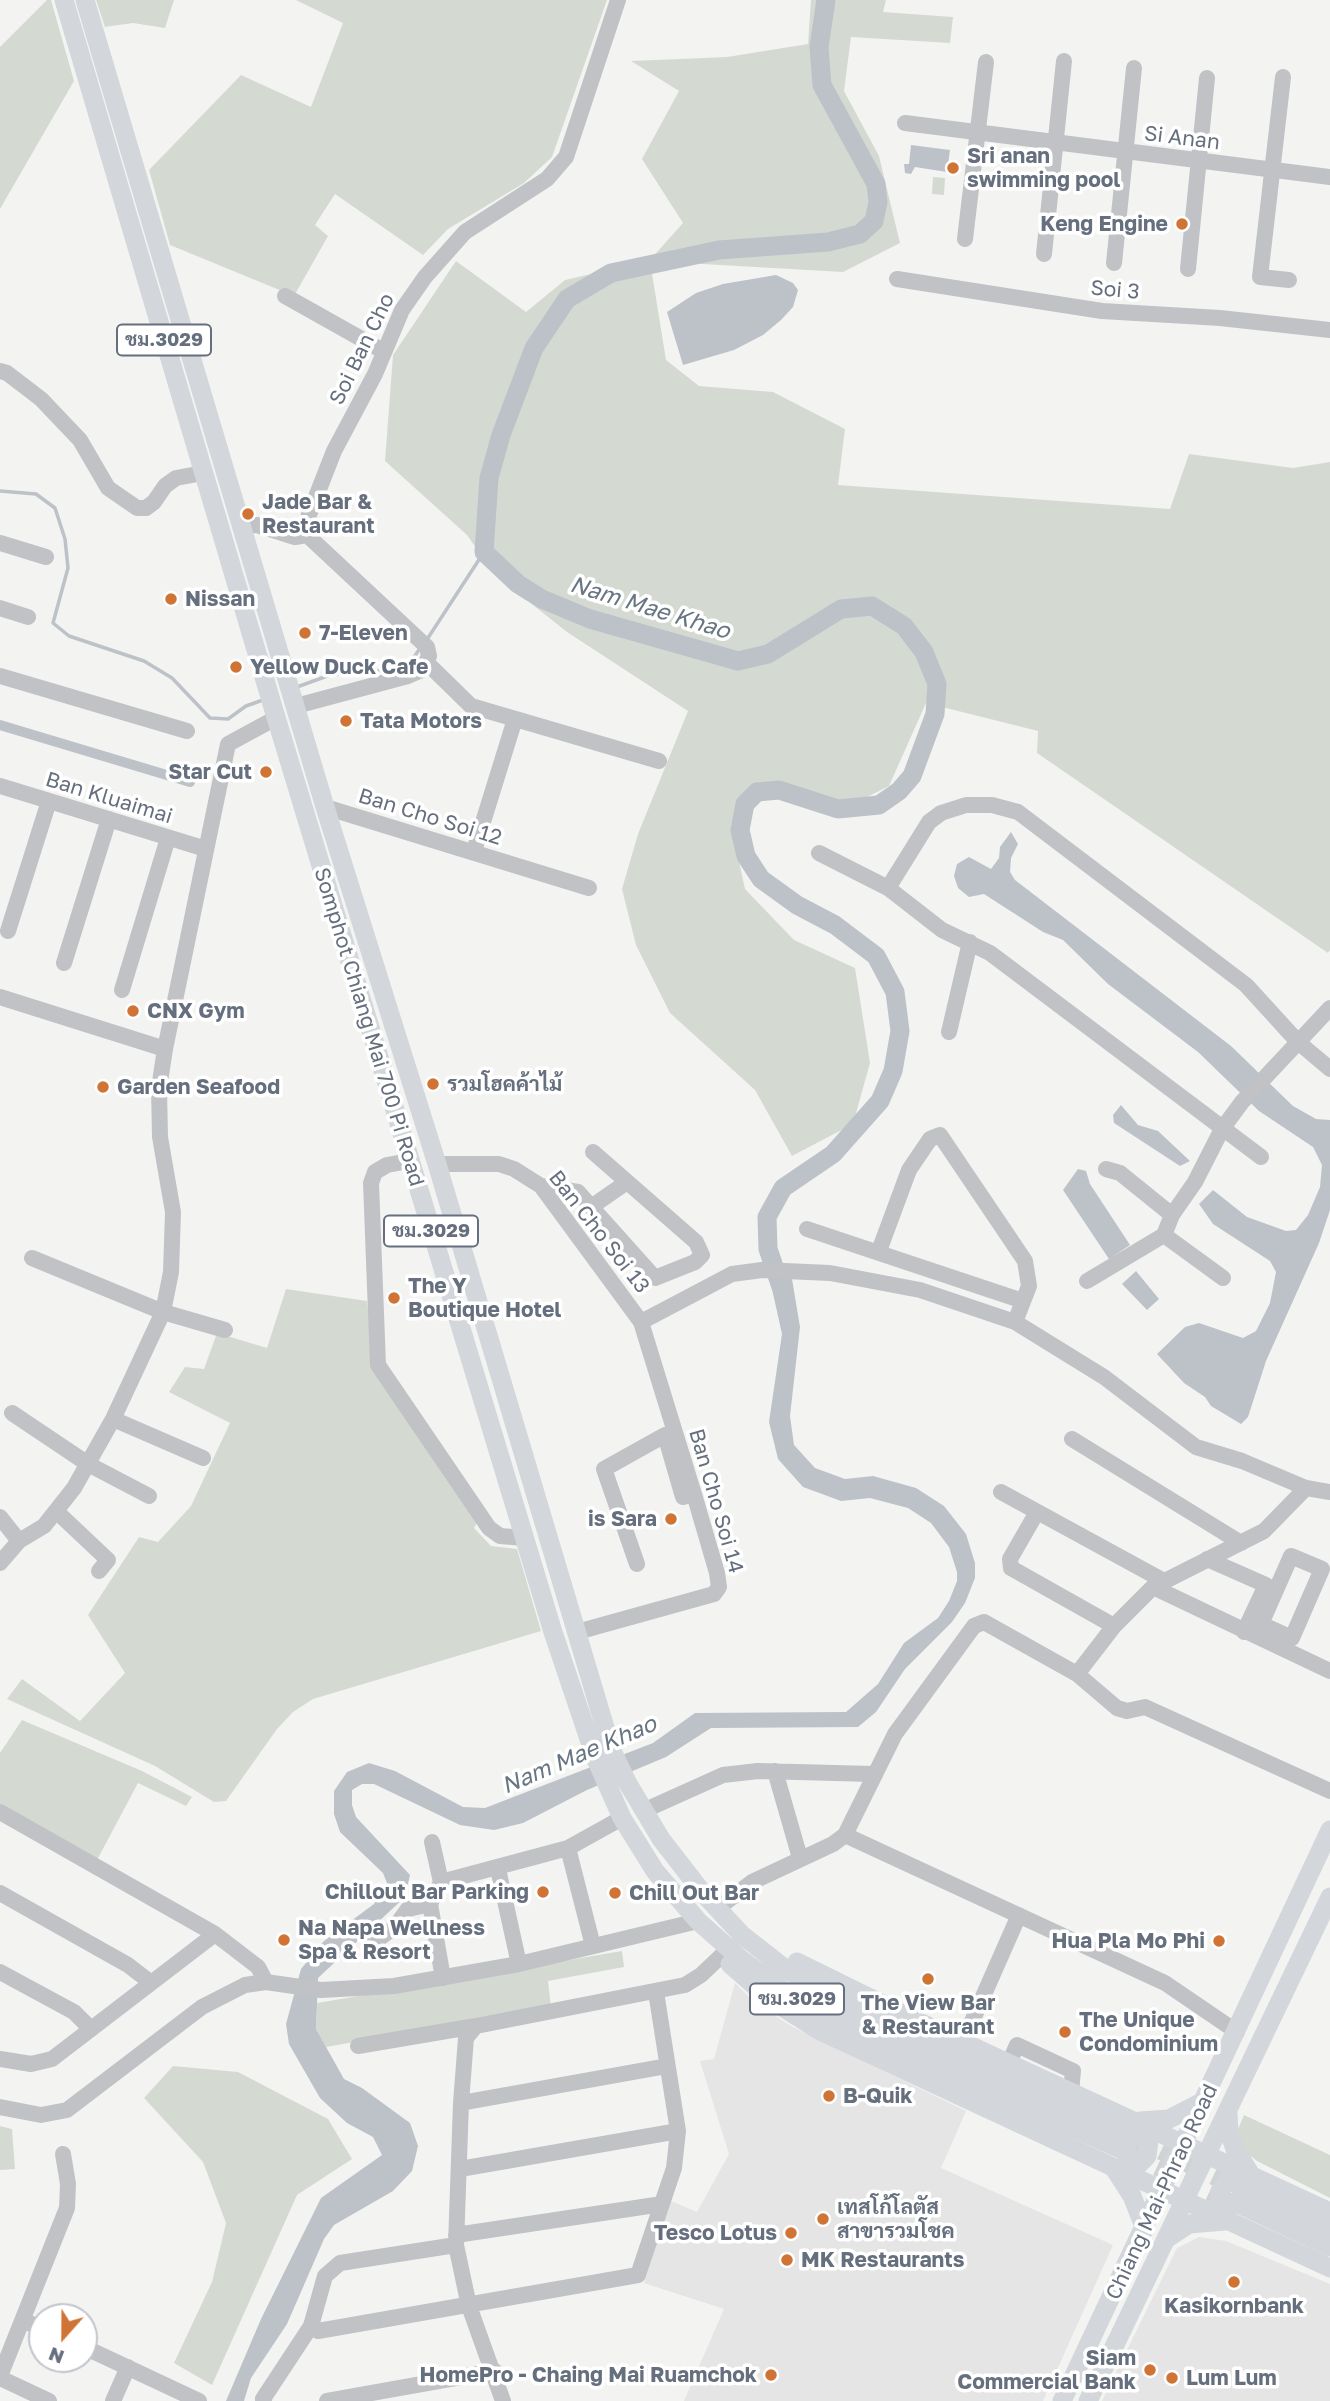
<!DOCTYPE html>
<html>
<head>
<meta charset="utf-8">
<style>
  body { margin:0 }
  #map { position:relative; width:1330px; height:2401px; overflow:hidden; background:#f3f4f1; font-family:"Golos Text",sans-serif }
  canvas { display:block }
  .north { position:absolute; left:28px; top:2303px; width:70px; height:70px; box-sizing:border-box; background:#fff; border:2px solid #c2c5cb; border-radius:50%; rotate:201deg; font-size:19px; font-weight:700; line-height:28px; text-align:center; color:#666f7e }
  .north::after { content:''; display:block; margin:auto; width:24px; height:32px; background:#d07435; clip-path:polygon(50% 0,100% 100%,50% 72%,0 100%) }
</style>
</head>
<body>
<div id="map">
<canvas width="1330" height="2401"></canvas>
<div class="north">N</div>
</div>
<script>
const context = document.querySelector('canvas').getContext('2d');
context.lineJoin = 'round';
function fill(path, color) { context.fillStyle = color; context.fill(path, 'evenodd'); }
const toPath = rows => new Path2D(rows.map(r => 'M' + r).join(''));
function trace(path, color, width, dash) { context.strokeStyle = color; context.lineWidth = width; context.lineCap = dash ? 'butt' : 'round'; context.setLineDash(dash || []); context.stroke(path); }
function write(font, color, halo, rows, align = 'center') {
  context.font = font + ' "Golos Text",Sarabun,sans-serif'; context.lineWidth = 7; context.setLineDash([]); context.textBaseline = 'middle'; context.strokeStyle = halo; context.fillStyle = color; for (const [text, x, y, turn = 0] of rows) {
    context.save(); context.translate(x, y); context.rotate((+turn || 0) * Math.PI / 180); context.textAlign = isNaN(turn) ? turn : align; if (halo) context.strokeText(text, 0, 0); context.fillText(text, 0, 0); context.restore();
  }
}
const built = toPath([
  [735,1983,753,2001,791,2026,966,2111,941,2168,1113,2245,1043,2401,684,2401,724,2309,644,2283,671,2201,697,2212,729,2154,700,2061,714,2059],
  [1199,2237,1226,2241,1330,2284,1330,2401,1102,2401,1177,2248]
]);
const green = toPath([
  [47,0,51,0,74,81,0,209,0,47],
  [96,0,174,0,165,28,133,23,105,27],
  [296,0,607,0,552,157,524,183,448,229,423,255,335,194,315,225,328,236,294,296,170,245,149,170,241,75,311,107,343,23],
  [811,0,886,0,883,12,953,17,950,43,851,37,844,91,879,156,900,243,843,272,650,261,666,360,699,386,773,392,845,429,838,485,1170,509,1189,454,1293,468,1330,462,1330,950,1328,953,1037,753,1038,731,926,703,889,786,853,804,825,800,777,783,744,793,731,825,745,889,794,940,855,968,870,1063,853,1124,792,1156,755,1090,670,1013,636,945,622,889,638,834,688,711,567,632,494,574,467,535,385,461,393,355,456,261,526,312,565,280,649,261,683,223,642,159,679,91,631,61,727,57,808,44],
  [933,177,945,178,944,195,932,194],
  [286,1289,367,1301,374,1366,478,1521,474,1528,491,1546,517,1549,541,1631,313,1699,293,1712,277,1729,226,1801,214,1802,155,1766,7,1699,22,1679,80,1721,125,1673,88,1615,139,1537,158,1542,191,1506,230,1423,169,1392,185,1367,204,1369,217,1333,267,1348],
  [22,1720,142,1771,192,1797,186,1806,138,1783,97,1860,0,1804,0,1753],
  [622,1951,624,1967,548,1981,551,2007,326,2047,316,2029,317,2003],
  [173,2066,238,2072,328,2119,352,2159,297,2195,212,2385,174,2363,212,2282,226,2223,203,2162,144,2098],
  [1244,2115,1330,2155,1330,2198,1257,2161,1242,2149,1236,2134],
  [0,2126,12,2129,15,2169,0,2170]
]);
const water = toPath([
  [817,0,832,0,825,80,813,63],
  [911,145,950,150,947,172,915,167,911,174,905,173,904,164,909,164],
  [776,275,793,283,798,290,793,307,781,320,763,335,734,350,683,365,667,312,696,293,723,284],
  [1011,832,1018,844,1011,858,1010,872,1015,880,1231,1046,1293,1106,1316,1119,1330,1120,1330,1210,1319,1243,1266,1361,1248,1417,1241,1424,1211,1406,1205,1397,1184,1383,1157,1354,1185,1327,1199,1323,1243,1338,1256,1331,1270,1303,1276,1272,1270,1261,1213,1224,1199,1204,1213,1190,1247,1217,1286,1231,1296,1230,1308,1215,1320,1187,1322,1165,1313,1147,1259,1111,1198,1052,1108,984,1063,940,1043,932,984,894,969,897,958,888,954,876,957,864,969,857,991,869,999,858,1000,847],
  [1121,1105,1138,1125,1158,1131,1190,1161,1180,1166,1114,1123,1113,1115],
  [1078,1169,1086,1171,1090,1184,1130,1245,1109,1259,1063,1190],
  [1136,1271,1159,1299,1147,1310,1122,1284],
  [778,1278,792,1279,800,1327,790,1416,794,1445,815,1468,845,1479,873,1476,916,1488,944,1506,966,1534,975,1563,975,1578,965,1603,952,1622,905,1669,876,1712,858,1727,711,1728,666,1757,587,1790,523,1823,494,1830,460,1825,374,1784,362,1784,352,1790,352,1805,356,1817,410,1875,405,1897,318,1978,316,2029,344,2079,362,2088,410,2123,418,2146,412,2171,393,2191,334,2225,324,2239,287,2324,251,2378,244,2401,226,2401,261,2319,321,2198,382,2155,373,2137,347,2123,320,2098,289,2044,286,2024,301,1969,324,1941,374,1904,387,1883,383,1873,340,1832,334,1814,334,1791,347,1772,369,1763,395,1771,463,1807,485,1808,653,1743,695,1713,846,1712,878,1684,904,1643,938,1618,949,1601,957,1581,957,1572,949,1547,931,1523,908,1508,870,1498,841,1501,803,1487,778,1459,769,1422,782,1334,770,1280]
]);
const stream = toPath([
  [0,491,36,494,55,508,65,539,68,568,53,623,69,636,144,661,172,678,210,718,228,719,246,706,263,700],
  [426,641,484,552],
  [297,687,330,675,398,669,414,657,421,647]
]);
const canal = toPath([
  [0,725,190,782]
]);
const river = toPath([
  [781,1287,768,1249,767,1217,783,1188,833,1154,880,1101,893,1071,900,1031,895,992,876,956,835,925,797,905,761,879,746,856,740,830,745,804,757,792,779,790,838,809,879,805,899,791,912,776,935,714,937,684,924,652,904,626,872,606,841,609,768,654,738,661,590,619,542,599,518,584,484,552,489,478,501,435,534,348,567,299,611,273,719,250,828,242,860,234,874,221,878,202,876,184,822,85,819,47,826,0]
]);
const majorTunnel = toPath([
  [1135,2138,1240,2188],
  [1131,2154,1233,2202]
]);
const minor = toPath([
  [1283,77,1260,277,1289,280],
  [905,123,1330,177],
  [965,239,986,62],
  [1044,254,1064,61],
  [1114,263,1134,68],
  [1188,269,1207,78],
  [897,279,1102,311,1220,318,1330,330],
  [285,296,383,351],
  [0,371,7,373,41,399,80,440,108,488,137,508,146,508,154,502,165,486,176,478,203,473],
  [243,526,257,525,295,537,307,535],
  [307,535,307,520,334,451,375,374,402,310,425,277,465,232,547,179,566,157,618,0],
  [0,543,46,557],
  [0,608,28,617],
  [427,663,471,706,659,761],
  [0,676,187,731],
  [296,706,408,676,422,670,429,656,427,647,307,535],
  [0,786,206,849],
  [325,807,589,888],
  [474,851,515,719],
  [819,853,888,888,942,930,990,953,1261,1157],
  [888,888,929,822,941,813,966,805,992,805,1018,812,1246,985,1298,1042,1330,1069],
  [8,931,49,801],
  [64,963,109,819],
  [122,990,168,838],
  [0,997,165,1049],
  [949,1032,970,942],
  [409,1161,387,1165,375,1172,371,1183,378,1365,489,1528,500,1536,524,1538],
  [437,1164,499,1164,514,1169,541,1186,641,1322,694,1494,717,1573,719,1587,714,1594,577,1632],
  [1106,1169,1120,1173,1172,1215],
  [541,1186,578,1192,655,1278,695,1262,702,1255,696,1242,593,1152],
  [591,1207,627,1182],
  [807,1229,1023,1301],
  [1164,1235,1223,1278],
  [879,1251,909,1170,930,1139,940,1135,1025,1261,1029,1286,1015,1322],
  [32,1258,163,1312,225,1330],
  [1087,1281,1164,1235,1172,1215,1195,1182,1222,1129,1242,1102,1330,1008],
  [641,1322,732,1274,762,1270,830,1273,920,1290,1015,1322,1104,1377,1196,1447,1242,1461,1306,1488,1330,1492],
  [12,1413,88,1464,149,1496],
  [113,1419,203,1458],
  [1072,1439,1241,1543],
  [1001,1492,1164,1581],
  [56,1511,108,1560,99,1571],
  [1037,1512,1010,1559,1011,1568,1114,1626],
  [0,1517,19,1541],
  [1291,1556,1322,1569,1292,1638,1261,1624,1291,1556],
  [1207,1559,1266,1585,1244,1632],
  [0,1563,19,1541,44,1526,74,1488,113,1419,163,1312,171,1272,173,1212,160,1137,159,1088,165,1049,228,744,276,718],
  [637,1564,604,1469,665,1435,683,1497,694,1494],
  [1153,1587,1330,1671],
  [1077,1674,1114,1626,1153,1587,1264,1531,1306,1488],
  [775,1771,800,1858],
  [643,1811,723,1775,758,1771,873,1774],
  [0,1812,215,1934,258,1967,266,1982],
  [845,1835,1165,1983,1237,2032],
  [432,1842,441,1882],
  [568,1848,593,1946],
  [498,1869,519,1964],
  [0,1893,128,1965,150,1982],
  [717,1909,752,1882,833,1844,845,1835,895,1734,974,1626,984,1622,1077,1674,1117,1708,1127,1711,1145,1707,1330,1791],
  [374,1942,395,1927,408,1909,430,1904],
  [0,1972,74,2012,90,2028],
  [443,1978,430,1904,441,1882,568,1848,622,1818],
  [963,2042,1019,1915],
  [358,2046,476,2026],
  [0,2059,31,2064,52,2059,215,1934],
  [1009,2063,1017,2045,1073,2071,1071,2092],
  [461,2103,667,2066],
  [0,2107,41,2115,67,2110,202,2007,245,1985,266,1982,321,1990,394,1986,519,1964,698,1921],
  [460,2169,678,2131],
  [456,2235,662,2204],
  [23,2320,42,2329],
  [311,2326,318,2331,638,2275,674,2168,678,2131,656,1992],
  [84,2347,199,2401],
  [0,2376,67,2208,68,2184,63,2154],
  [0,2378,49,2401],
  [113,2401,128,2367],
  [264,2401,263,2399,311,2326,325,2276,340,2263,456,2245],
  [327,2401,495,2371],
  [503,2401,469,2306,456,2245,461,2103,466,2038,476,2026,685,1985,701,1975,721,1956]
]);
const major = toPath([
  [64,0,272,704,553,1632,595,1757,622,1818,655,1871,698,1921,743,1961,786,1992,838,2021,1127,2152],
  [85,0,325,807,437,1164,612,1751,627,1782,661,1839,702,1892,742,1935,783,1967,853,2009,1134,2137],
  [797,1962,911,2018,1330,2212],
  [730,1964,771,2000,820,2031,1330,2268],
  [1228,2113,1229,2132,1235,2149,1251,2175],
  [1140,2121,1169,2119,1204,2101],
  [1114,2168,1132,2196,1145,2229],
  [1117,2168,1136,2167,1147,2156,1149,2140,1137,2122],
  [1240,2188,1330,2232],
  [1234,2202,1330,2247],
  [1230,2221,1220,2208,1220,2192,1228,2179,1251,2175],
  [1166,2239,1189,2224,1225,2221],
  [1062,2401,1330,1830],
  [1088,2401,1330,1897]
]);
const markers = [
  [953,168,7,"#d07435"],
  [1182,224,7,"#d07435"],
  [248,514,7,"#d07435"],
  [171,599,7,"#d07435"],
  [305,633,7,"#d07435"],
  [236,667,7,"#d07435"],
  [346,721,7,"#d07435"],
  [266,772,7,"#d07435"],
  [133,1011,7,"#d07435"],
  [433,1084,7,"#d07435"],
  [103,1087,7,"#d07435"],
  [394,1298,7,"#d07435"],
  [671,1519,7,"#d07435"],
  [543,1892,7,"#d07435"],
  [615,1893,7,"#d07435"],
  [284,1940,7,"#d07435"],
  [1219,1941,7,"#d07435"],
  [928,1979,7,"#d07435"],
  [1065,2032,7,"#d07435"],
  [829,2096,7,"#d07435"],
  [823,2219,7,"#d07435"],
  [791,2233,7,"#d07435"],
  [787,2260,7,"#d07435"],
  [1234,2282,7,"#d07435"],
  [1150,2370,7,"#d07435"],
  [771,2375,7,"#d07435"],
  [1172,2378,7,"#d07435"]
];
const shields = [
  [164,340,94],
  [431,1231,94],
  [797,1999,94]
];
const shieldNames = [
  ["ชม.3029",164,340],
  ["ชม.3029",431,1231],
  ["ชม.3029",797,1999]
];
const streetNames = [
  ["Si Anan",1182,138,7],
  ["Soi 3",1115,290,5],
  ["Soi Ban Cho",362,349,-64],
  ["Ban Kluaimai",109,798,17],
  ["Ban Cho Soi 12",430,817,17],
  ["Somphot Chiang Mai 700 Pi Road",369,1027,73],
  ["Ban Cho Soi 13",599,1232,52],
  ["Ban Cho Soi 14",716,1501,74],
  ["Chiang Mai-Phrao Road",1162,2192,-65]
];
const poiNames = [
  ["Sri anan",967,156],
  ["swimming pool",967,180],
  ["Keng Engine",1168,224,"right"],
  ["Jade Bar &",262,502],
  ["Restaurant",262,526],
  ["Nissan",185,599],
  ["7-Eleven",319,633],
  ["Yellow Duck Cafe",250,667],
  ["Tata Motors",360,721],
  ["Star Cut",252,772,"right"],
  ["CNX Gym",147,1011],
  ["รวมโฮคค้าไม้",447,1084],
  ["Garden Seafood",117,1087],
  ["The Y",408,1286],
  ["Boutique Hotel",408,1310],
  ["is Sara",657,1519,"right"],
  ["Chillout Bar Parking",529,1892,"right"],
  ["Chill Out Bar",629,1893],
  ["Na Napa Wellness",298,1928],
  ["Spa & Resort",298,1952],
  ["Hua Pla Mo Phi",1205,1941,"right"],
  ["The View Bar",928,2003,"center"],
  ["& Restaurant",928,2027,"center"],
  ["The Unique",1079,2020],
  ["Condominium",1079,2044],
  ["B-Quik",843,2096],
  ["เทสโก้โลตัส",837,2207],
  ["สาขารวมโชค",837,2231],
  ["Tesco Lotus",777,2233,"right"],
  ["MK Restaurants",801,2260],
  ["Kasikornbank",1234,2306,"center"],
  ["Siam",1136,2358,"right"],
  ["Commercial Bank",1136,2382,"right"],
  ["HomePro - Chaing Mai Ruamchok",757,2375,"right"],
  ["Lum Lum",1186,2378]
];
const waterNames = [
  ["Nam Mae Khao",650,608,17],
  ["Nam Mae Khao",579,1755,-23]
];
fill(built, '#e4e5e4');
fill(green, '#d4dad2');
fill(water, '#bcc2c8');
trace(stream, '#bcc2c8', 3.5);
trace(canal, '#bcc2c8', 10);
trace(river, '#bcc2c8', 19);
trace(majorTunnel, '#d0d3d4', 19, [19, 10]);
trace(minor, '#c0c2c5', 16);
trace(major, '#d3d6db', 19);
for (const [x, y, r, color] of markers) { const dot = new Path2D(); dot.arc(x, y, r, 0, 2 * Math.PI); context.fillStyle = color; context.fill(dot); trace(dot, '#fff', 2.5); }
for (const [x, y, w] of shields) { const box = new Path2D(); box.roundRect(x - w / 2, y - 15.5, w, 31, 5); context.fillStyle = '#fff'; context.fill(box); trace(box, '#666f7e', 2); }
write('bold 19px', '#666f7e', null, shieldNames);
write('21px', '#666f7e', '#fff', streetNames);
write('bold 21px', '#666f7e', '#fff', poiNames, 'left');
write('italic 23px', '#677682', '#fff', waterNames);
</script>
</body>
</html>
